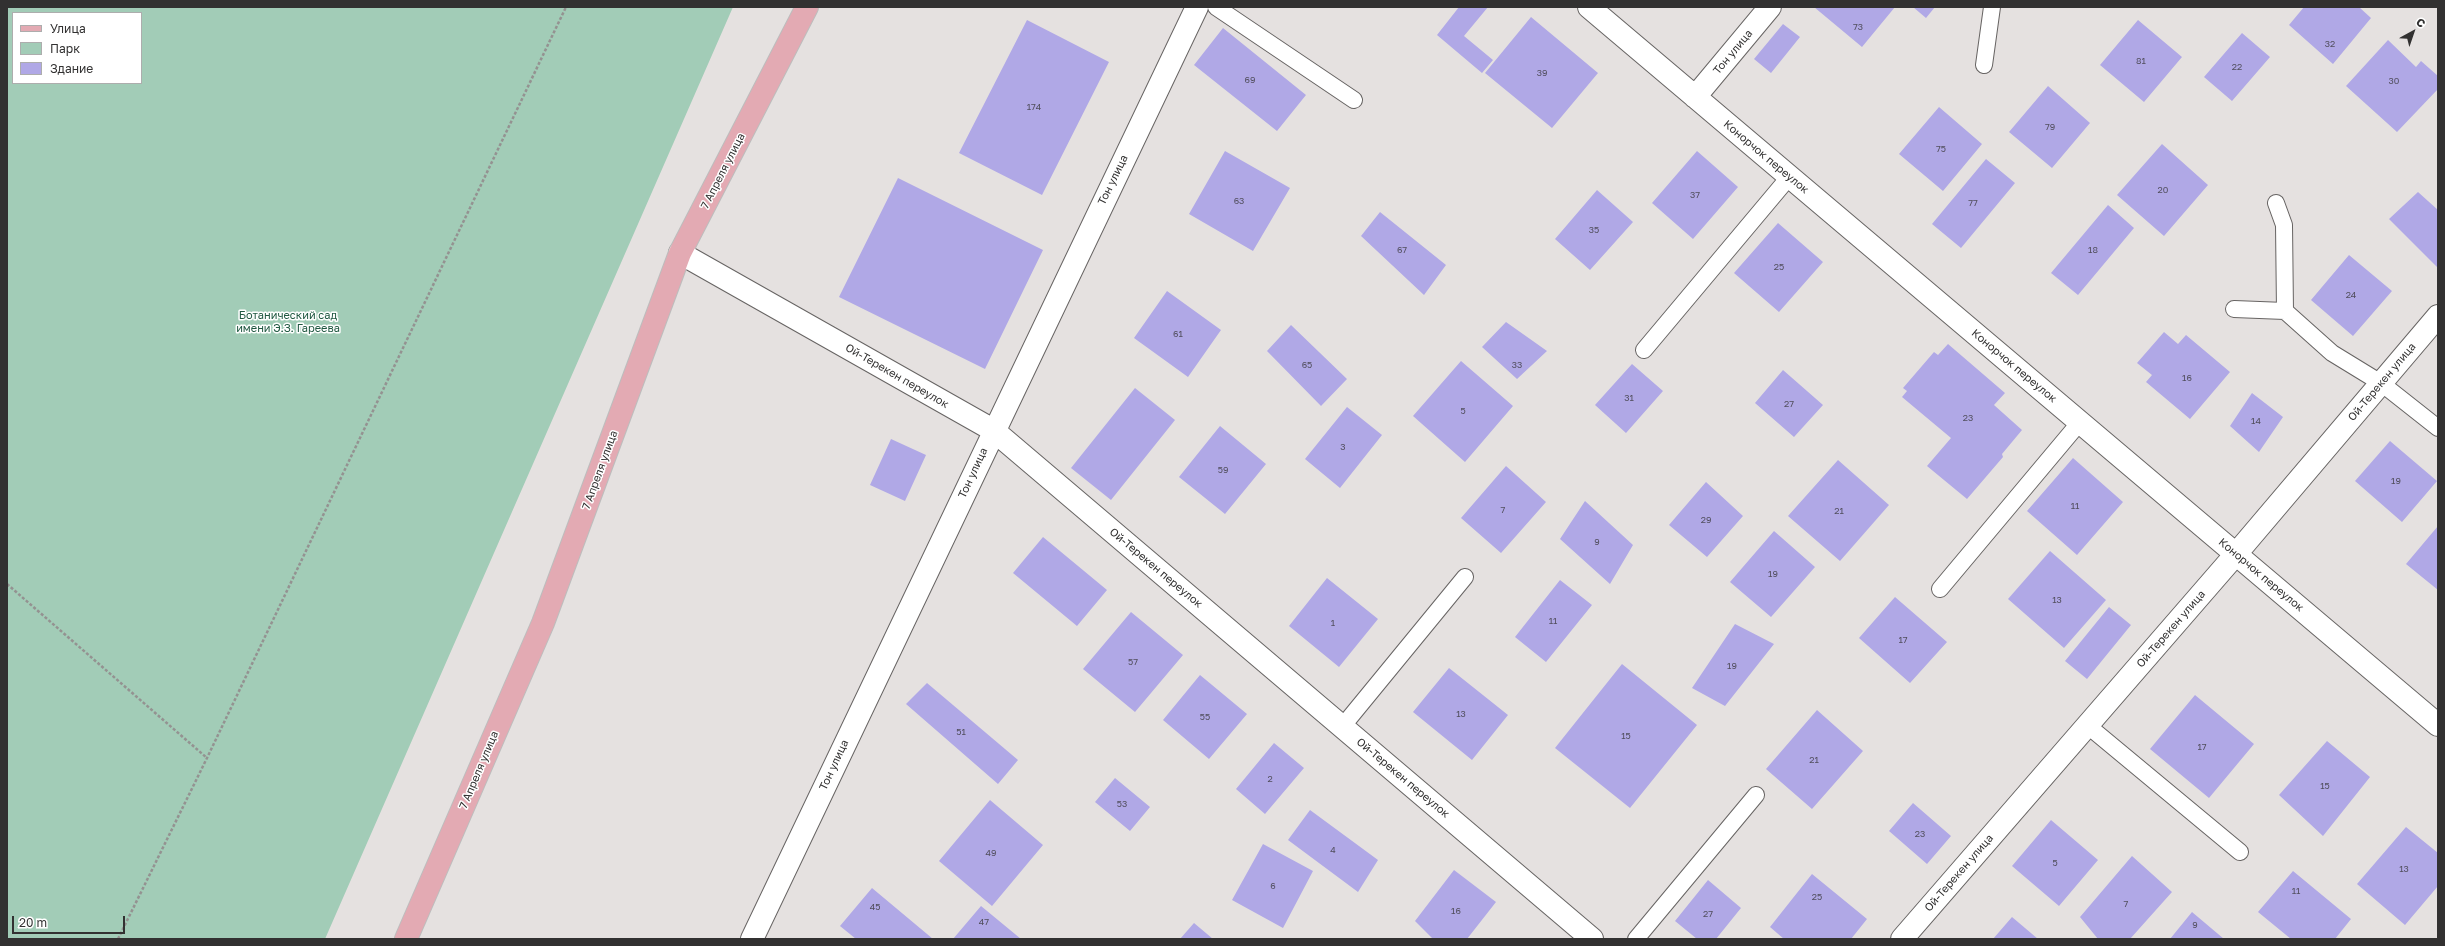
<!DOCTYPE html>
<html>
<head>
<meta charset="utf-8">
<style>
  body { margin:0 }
  #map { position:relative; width:2445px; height:946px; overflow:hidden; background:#e5e1e0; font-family:"Golos Text",sans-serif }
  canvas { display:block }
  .frame { position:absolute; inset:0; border:8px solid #323131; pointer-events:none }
  .legend { position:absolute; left:12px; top:12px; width:130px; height:72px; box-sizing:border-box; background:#fff; border:1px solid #adadad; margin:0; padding:5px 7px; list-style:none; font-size:12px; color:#323131 }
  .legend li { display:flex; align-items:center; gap:8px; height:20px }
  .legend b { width:20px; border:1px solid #adadad }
  .north { position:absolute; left:2393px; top:12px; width:40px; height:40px; -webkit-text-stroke:3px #fff; paint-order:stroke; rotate:40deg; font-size:11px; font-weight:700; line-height:16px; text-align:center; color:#323131 }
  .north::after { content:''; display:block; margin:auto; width:14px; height:18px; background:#323131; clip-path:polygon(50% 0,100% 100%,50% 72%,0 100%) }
  .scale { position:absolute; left:12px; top:916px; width:113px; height:18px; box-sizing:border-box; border:2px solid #323131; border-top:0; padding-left:5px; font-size:12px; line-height:14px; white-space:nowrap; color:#323131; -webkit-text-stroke:3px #fff; paint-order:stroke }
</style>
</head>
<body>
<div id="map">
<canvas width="2445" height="946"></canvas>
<div class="frame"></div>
<ul class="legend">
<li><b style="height:5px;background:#e3aab3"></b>Улица</li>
<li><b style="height:11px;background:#a2ccb7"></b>Парк</li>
<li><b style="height:11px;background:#b0a8e6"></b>Здание</li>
</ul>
<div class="north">С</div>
<div class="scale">20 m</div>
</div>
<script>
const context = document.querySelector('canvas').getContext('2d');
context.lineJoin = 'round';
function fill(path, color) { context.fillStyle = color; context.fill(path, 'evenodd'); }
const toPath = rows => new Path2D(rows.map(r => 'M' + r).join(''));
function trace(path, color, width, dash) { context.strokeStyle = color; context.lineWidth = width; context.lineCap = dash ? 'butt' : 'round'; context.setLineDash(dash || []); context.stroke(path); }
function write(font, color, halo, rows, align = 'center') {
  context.font = font + ' "Golos Text",sans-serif'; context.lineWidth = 3; context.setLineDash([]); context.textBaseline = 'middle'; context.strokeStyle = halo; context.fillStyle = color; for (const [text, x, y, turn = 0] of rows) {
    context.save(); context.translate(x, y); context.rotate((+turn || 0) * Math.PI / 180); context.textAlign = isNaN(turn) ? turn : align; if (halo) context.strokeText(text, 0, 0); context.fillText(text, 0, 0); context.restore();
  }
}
const green = toPath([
  [7,7,733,7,325,939,7,939],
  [13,13,141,13,141,83,13,83]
]);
const building = toPath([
  [1459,7,1488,7,1464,36,1493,60,1482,73,1437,35],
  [1814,7,1895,7,1862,47],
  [1913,7,1935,7,1926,18],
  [2304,7,2359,7,2371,18,2333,64,2289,25],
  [1531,17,1598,73,1552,128,1485,73],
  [1027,20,1109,62,1042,195,959,153],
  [2138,20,2182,57,2144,102,2100,65],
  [1783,24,1800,37,1771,73,1754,59],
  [1223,28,1306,95,1277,131,1194,65],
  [2242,33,2270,57,2232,101,2204,77],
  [2388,40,2416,67,2421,61,2438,76,2438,89,2397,132,2346,86],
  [2048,86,2090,123,2052,168,2009,132],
  [1939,107,1982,144,1943,191,1899,154],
  [2162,144,2208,185,2164,236,2117,195],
  [1225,151,1290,188,1253,251,1189,214],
  [1697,151,1738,187,1693,239,1652,203],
  [1986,159,2015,183,1961,248,1932,224],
  [898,178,1043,250,985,369,839,297],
  [1597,190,1633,222,1590,270,1555,239],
  [2418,192,2438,210,2438,268,2389,219],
  [2108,205,2134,228,2078,295,2051,273],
  [1380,212,1446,265,1424,295,1361,236],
  [1778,223,1823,262,1779,312,1734,273],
  [2349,255,2392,291,2353,336,2311,300],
  [1167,291,1221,330,1188,377,1134,338],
  [1506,322,1547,351,1517,379,1482,347],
  [1291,325,1347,379,1321,406,1267,351],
  [2164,332,2178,344,2186,335,2230,372,2190,419,2146,382,2152,375,2137,363],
  [1948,344,2005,393,1994,405,2022,430,2002,454,2003,457,1967,499,1927,466,1951,438,1902,397,1907,391,1903,388,1934,352,1938,355],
  [1461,361,1513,406,1465,462,1413,416],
  [1632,364,1663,391,1626,433,1595,405],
  [1783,370,1823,405,1794,437,1755,403],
  [1135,388,1175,420,1111,500,1071,468],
  [2252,393,2283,417,2259,452,2230,426],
  [1347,407,1382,435,1340,488,1305,459],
  [1220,426,1266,464,1225,514,1179,477],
  [891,439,926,455,905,501,870,485],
  [2390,441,2437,481,2402,522,2355,481],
  [2073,458,2123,502,2077,555,2027,511],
  [1838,460,1889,505,1840,561,1788,516],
  [1506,466,1546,502,1501,553,1461,518],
  [1706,482,1743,516,1707,557,1669,525],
  [1585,501,1633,545,1610,584,1560,539],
  [2438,526,2438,590,2406,564],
  [1774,531,1815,567,1771,617,1730,582],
  [1043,537,1107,590,1077,626,1013,573],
  [2050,551,2106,600,2064,648,2008,599],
  [1327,578,1378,619,1339,667,1289,626],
  [1560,580,1592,605,1546,662,1515,637],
  [1895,597,1947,642,1910,683,1859,638],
  [2109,607,2131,625,2087,679,2065,661],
  [1131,612,1183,655,1135,712,1083,669],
  [1735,624,1774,644,1725,706,1692,688],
  [1622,664,1697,725,1630,808,1555,748],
  [1449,668,1508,715,1472,760,1413,712],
  [1200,675,1247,714,1209,759,1163,720],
  [927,683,1018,760,998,784,906,704],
  [2195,695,2254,744,2209,798,2150,749],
  [1817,710,1863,751,1812,809,1766,769],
  [2327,741,2370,777,2323,836,2279,795],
  [1274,743,1304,768,1265,814,1236,789],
  [1115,778,1150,807,1130,831,1095,802],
  [990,800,1043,845,992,906,939,861],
  [1913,803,1951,836,1927,864,1889,831],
  [1310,810,1378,860,1358,892,1288,840],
  [2051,820,2098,860,2059,906,2012,866],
  [2406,827,2438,853,2438,886,2405,925,2357,884],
  [1263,844,1313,871,1283,928,1232,900],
  [2132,856,2172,892,2130,939,2098,939,2080,917],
  [1454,870,1496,902,1467,939,1433,939,1415,921],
  [2293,871,2351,919,2335,939,2291,939,2258,912],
  [1812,874,1867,919,1851,939,1784,939,1770,927],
  [1708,880,1741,908,1716,939,1697,939,1675,921],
  [872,888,933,939,856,939,840,926],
  [981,906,1021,939,953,939],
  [2192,912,2224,939,2170,939],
  [2012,917,2038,939,1993,939],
  [1194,923,1213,939,1180,939]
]);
const path = toPath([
  [7,584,207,758],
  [118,939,207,758,566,7]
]);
const service = toPath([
  [1216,7,1354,100],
  [1984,65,1992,7],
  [2276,203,2284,225,2285,311,2332,353,2381,383,2438,428],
  [2234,309,2285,311],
  [1644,350,1790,176],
  [1940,589,2080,422],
  [2087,725,2240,852],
  [1342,727,1465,577],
  [1636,939,1756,795]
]);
const minor = toPath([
  [1589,7,2438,725],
  [1695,97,1770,7],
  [680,253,993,430,1592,939],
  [752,939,1197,7],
  [1902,939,2236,554,2438,316]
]);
const primary = toPath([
  [406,939,543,623,680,253,807,7]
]);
const numberNames = [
  ["73",1858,27],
  ["32",2330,44],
  ["81",2141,61],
  ["22",2237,67],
  ["39",1542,73],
  ["69",1250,80],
  ["30",2394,81],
  ["174",1034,107],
  ["79",2050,127],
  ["75",1941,149],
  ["20",2163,190],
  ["37",1695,195],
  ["63",1239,201],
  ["77",1973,203],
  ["35",1594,230],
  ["67",1402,250],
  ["18",2093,250],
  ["25",1779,267],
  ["24",2351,295],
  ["61",1178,334],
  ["65",1307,365],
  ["33",1517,365],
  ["16",2187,378],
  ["31",1629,398],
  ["27",1789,404],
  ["5",1463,411],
  ["23",1968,418],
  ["14",2256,421],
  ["3",1343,447],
  ["59",1223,470],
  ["19",2396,481],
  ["11",2075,506],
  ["7",1503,510],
  ["21",1839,511],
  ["29",1706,520],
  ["9",1597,542],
  ["19",1773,574],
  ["13",2057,600],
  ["11",1553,621],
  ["1",1333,623],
  ["17",1903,640],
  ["57",1133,662],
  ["19",1732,666],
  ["13",1461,714],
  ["55",1205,717],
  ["51",961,732],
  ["15",1626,736],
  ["17",2202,747],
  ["21",1814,760],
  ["2",1270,779],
  ["15",2325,786],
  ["53",1122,804],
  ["23",1920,834],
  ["4",1333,850],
  ["49",991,853],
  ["5",2055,863],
  ["13",2404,869],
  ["6",1273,886],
  ["11",2296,891],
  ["25",1817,897],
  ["7",2126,904],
  ["45",875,907],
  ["16",1456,911],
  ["27",1708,914],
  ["47",984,922],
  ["9",2195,925]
];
const streetNames = [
  ["Тон улица",1733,52,-50],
  ["Конорчок переулок",1766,157,40],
  ["7 Апреля улица",723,171,-63],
  ["Тон улица",1113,180,-64],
  ["Конорчок переулок",2014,366,40],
  ["Ой-Терекен переулок",897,376,30],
  ["Ой-Терекен улица",2382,382,-50],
  ["7 Апреля улица",600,470,-70],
  ["Тон улица",973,473,-65],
  ["Ой-Терекен переулок",1156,568,40],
  ["Конорчок переулок",2261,575,40],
  ["Ой-Терекен улица",2171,629,-49],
  ["Тон улица",834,765,-65],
  ["7 Апреля улица",479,770,-67],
  ["Ой-Терекен переулок",1403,778,40],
  ["Ой-Терекен улица",1959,873,-49]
];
const parkNames = [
  ["Ботанический сад",288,316],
  ["имени Э.З. Гареева",288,329]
];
fill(green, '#a2ccb7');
fill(building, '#b0a8e6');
trace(service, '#676463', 18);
trace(minor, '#676463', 24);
trace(primary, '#bdbdbd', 24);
trace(path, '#949291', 2.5, [3, 2]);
trace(service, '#fff', 16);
trace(minor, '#fff', 22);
trace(primary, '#e3aab3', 22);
write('9px', '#524f5e', null, numberNames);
write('11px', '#323131', '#fff', streetNames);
write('11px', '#215942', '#fff', parkNames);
</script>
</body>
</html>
